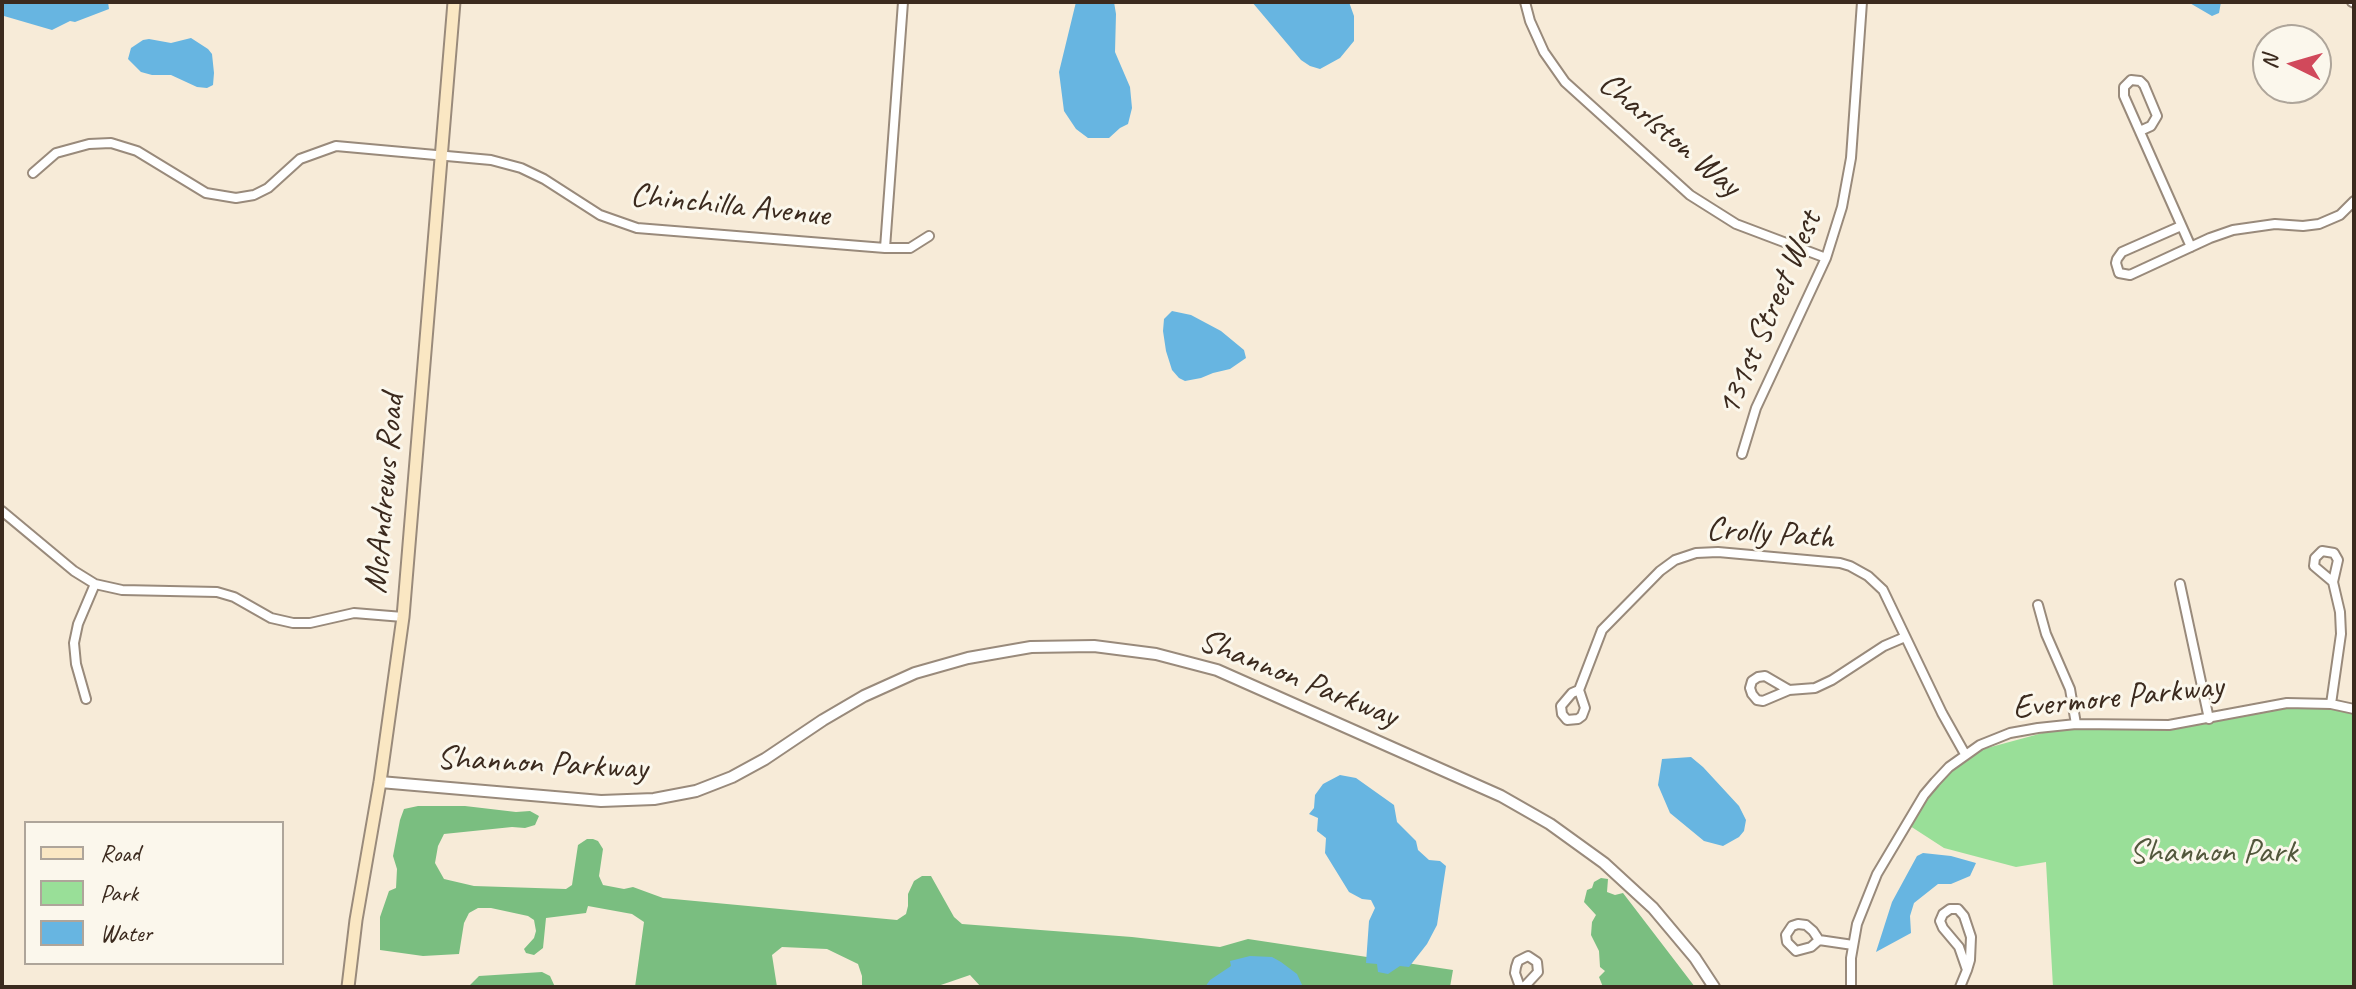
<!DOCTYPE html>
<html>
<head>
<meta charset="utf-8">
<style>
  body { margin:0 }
  #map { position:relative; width:2356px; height:989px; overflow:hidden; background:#f7ebd8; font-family:Caveat,sans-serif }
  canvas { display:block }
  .frame { position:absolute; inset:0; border:4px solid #3b2a1e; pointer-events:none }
  .legend { position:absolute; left:24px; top:821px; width:260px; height:144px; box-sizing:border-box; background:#fbf7ec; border:2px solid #aea59a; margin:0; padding:10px 14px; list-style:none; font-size:24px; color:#3b2a1e }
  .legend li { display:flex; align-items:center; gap:16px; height:40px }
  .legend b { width:40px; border:2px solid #aea59a }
  .north { position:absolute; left:2252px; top:24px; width:80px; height:80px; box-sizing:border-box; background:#fbf7ec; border:2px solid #aea59a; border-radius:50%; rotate:275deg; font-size:22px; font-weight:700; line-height:32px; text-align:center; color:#3b2a1e }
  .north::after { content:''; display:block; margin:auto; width:28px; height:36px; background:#d1495b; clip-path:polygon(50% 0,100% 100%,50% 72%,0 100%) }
</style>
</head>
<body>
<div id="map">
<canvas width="2356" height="989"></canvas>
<div class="frame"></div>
<ul class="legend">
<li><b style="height:10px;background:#fae7c3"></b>Road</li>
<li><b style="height:22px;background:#99df98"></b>Park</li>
<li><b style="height:22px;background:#67b5e1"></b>Water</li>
</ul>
<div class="north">N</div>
</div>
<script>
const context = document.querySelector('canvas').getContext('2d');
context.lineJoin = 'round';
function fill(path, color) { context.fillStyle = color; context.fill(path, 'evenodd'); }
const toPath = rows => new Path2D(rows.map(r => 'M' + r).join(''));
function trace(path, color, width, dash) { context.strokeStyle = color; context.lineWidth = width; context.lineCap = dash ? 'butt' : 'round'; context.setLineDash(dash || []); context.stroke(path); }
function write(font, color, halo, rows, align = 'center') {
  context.font = font + ' Caveat,sans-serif'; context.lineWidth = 6; context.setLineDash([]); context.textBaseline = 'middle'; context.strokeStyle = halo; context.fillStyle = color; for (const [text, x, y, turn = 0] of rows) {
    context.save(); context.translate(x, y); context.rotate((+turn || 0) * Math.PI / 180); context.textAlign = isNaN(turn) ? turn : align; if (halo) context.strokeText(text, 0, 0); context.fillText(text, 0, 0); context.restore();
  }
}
const green = toPath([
  [2280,704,2331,704,2354,710,2354,987,2053,987,2046,862,2016,867,1944,848,1907,824,1965,754,2076,724,2149,727]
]);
const forest = toPath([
  [418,806,465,806,516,812,530,811,539,816,535,825,525,828,512,827,444,834,438,846,435,863,444,879,474,886,566,889,572,885,578,845,587,839,593,839,598,841,603,849,599,876,603,885,624,889,633,887,663,898,897,920,906,914,908,906,908,894,914,881,922,876,931,876,954,917,962,924,1132,937,1220,947,1248,939,1453,970,1450,987,981,987,970,975,935,987,862,987,862,976,858,964,827,949,782,947,772,955,777,987,635,987,644,922,632,914,588,906,586,913,546,918,543,948,534,955,526,953,524,949,534,938,536,931,534,920,528,916,491,908,478,908,469,913,464,923,459,954,423,956,380,950,380,917,389,891,396,888,397,869,393,856,400,820,404,809],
  [1601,878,1608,879,1607,892,1615,895,1623,893,1695,987,1603,987,1599,977,1605,971,1600,967,1599,951,1591,935,1592,922,1596,915,1584,902,1587,890,1592,888,1594,882],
  [542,972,550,976,555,987,468,987,479,976]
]);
const water = toPath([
  [2,2,108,2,109,9,75,22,70,21,52,30,4,16,2,15],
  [1076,2,1114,2,1116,14,1115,52,1130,87,1132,108,1128,124,1120,128,1109,138,1088,138,1076,129,1064,111,1059,72],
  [1252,2,1349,2,1354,16,1354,41,1340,58,1320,69,1310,66,1301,60],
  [2188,2,2221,2,2219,13,2212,16],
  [191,38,208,49,212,54,214,73,213,85,207,88,197,87,171,75,152,75,141,72,128,59,131,48,143,40,149,39,171,43],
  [1172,311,1191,315,1221,331,1244,350,1246,358,1230,369,1213,373,1201,378,1185,381,1179,378,1172,370,1166,351,1163,331,1164,319],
  [1691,757,1703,767,1739,806,1746,820,1744,831,1739,837,1723,846,1704,841,1670,813,1658,785,1662,759],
  [1340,775,1356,778,1394,805,1397,822,1416,841,1418,850,1429,860,1440,861,1446,866,1437,925,1427,944,1409,967,1400,966,1388,974,1378,972,1377,964,1366,963,1369,921,1375,908,1371,900,1362,899,1349,892,1325,853,1326,838,1317,831,1318,818,1309,814,1314,808,1315,795,1323,784],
  [1923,853,1951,856,1976,863,1970,876,1951,884,1938,884,1914,903,1910,916,1911,933,1876,952,1892,902,1917,856],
  [1250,956,1272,957,1281,962,1297,974,1303,987,1205,987,1210,980,1231,966,1230,961]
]);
const minor = toPath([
  [1525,2,1530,21,1544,52,1565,82,1690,195,1736,224,1826,258],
  [2352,2,2354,3],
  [2140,131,2151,126,2157,116,2144,85,2140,81,2131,80,2124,87,2124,96,2191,247],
  [33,173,56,153,89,144,111,143,137,151,206,193,236,198,254,195,268,188,300,159,336,146,491,160,521,168,544,179,600,215,637,228,885,248,910,248,929,236],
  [2181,226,2122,252,2117,259,2116,263,2119,273,2130,275,2210,238,2233,230,2275,224,2303,226,2319,224,2340,215,2354,201],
  [885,248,903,2],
  [1742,454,1756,408,1826,258,1842,207,1851,158,1862,2],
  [2,511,74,571,95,584,122,590,217,592,234,597,271,618,293,623,310,623,354,613,403,617],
  [2180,584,2209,719],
  [2038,605,2046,634,2070,689,2076,724],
  [1579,690,1585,708,1582,716,1578,719,1567,720,1562,714,1561,706,1572,693,1579,690,1602,630,1660,571,1675,560,1696,553,1718,552,1840,563,1850,566,1868,576,1883,590,1942,713,1965,754],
  [1789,690,1763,701,1757,700,1752,694,1750,688,1752,681,1758,677,1765,676,1789,690,1815,688,1832,680,1884,646,1905,637],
  [86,699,76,664,74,643,78,624,95,584],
  [2331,704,2341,634,2340,612,2333,582,2338,560,2334,553,2322,551,2315,558,2314,566,2333,582],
  [1819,940,1811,947,1796,951,1787,942,1786,935,1792,926,1798,924,1806,925,1813,931,1819,940,1853,945],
  [1520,987,1515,973,1516,967,1518,961,1528,956,1537,962,1538,972,1524,987],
  [1851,987,1851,958,1857,924,1877,874,1924,795,1935,782,1949,767,1980,745,2010,733,2038,728,2076,724,2169,725,2287,703,2331,704,2354,709],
  [1960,987,1967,970,1970,960,1971,937,1964,916,1958,909,1950,909,1943,914,1940,921,1943,928,1959,947,1967,970]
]);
const tertiary = toPath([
  [380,782,601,801,654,799,696,791,732,777,765,759,823,720,864,696,915,673,968,658,1031,647,1094,646,1156,654,1217,670,1501,796,1550,824,1604,863,1653,908,1695,958,1714,987]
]);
const secondary = toPath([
  [348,987,356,920,380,782,403,617,454,2]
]);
const streetNames = [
  ["Charlston Way",1669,135,40],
  ["Chinchilla Avenue",730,206,6],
  ["131st Street West",1770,314,-67],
  ["McAndrews Road",385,494,-85],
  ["Crolly Path",1770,534,4],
  ["Shannon Parkway",1298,679,22],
  ["Evermore Parkway",2118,698,-6],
  ["Shannon Parkway",542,764,3]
];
const parkNames = [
  ["Shannon Park",2213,853]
];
fill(green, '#99df98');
fill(forest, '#7abe80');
fill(water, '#67b5e1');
trace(minor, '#998a7b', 12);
trace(tertiary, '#998a7b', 14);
trace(secondary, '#998a7b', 15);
trace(minor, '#fff', 8);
trace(tertiary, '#fff', 10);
trace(secondary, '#fae7c3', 11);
write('34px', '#3b2a1e', '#fbf7ec', streetNames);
write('34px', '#52573c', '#fbf7ec', parkNames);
</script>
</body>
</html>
